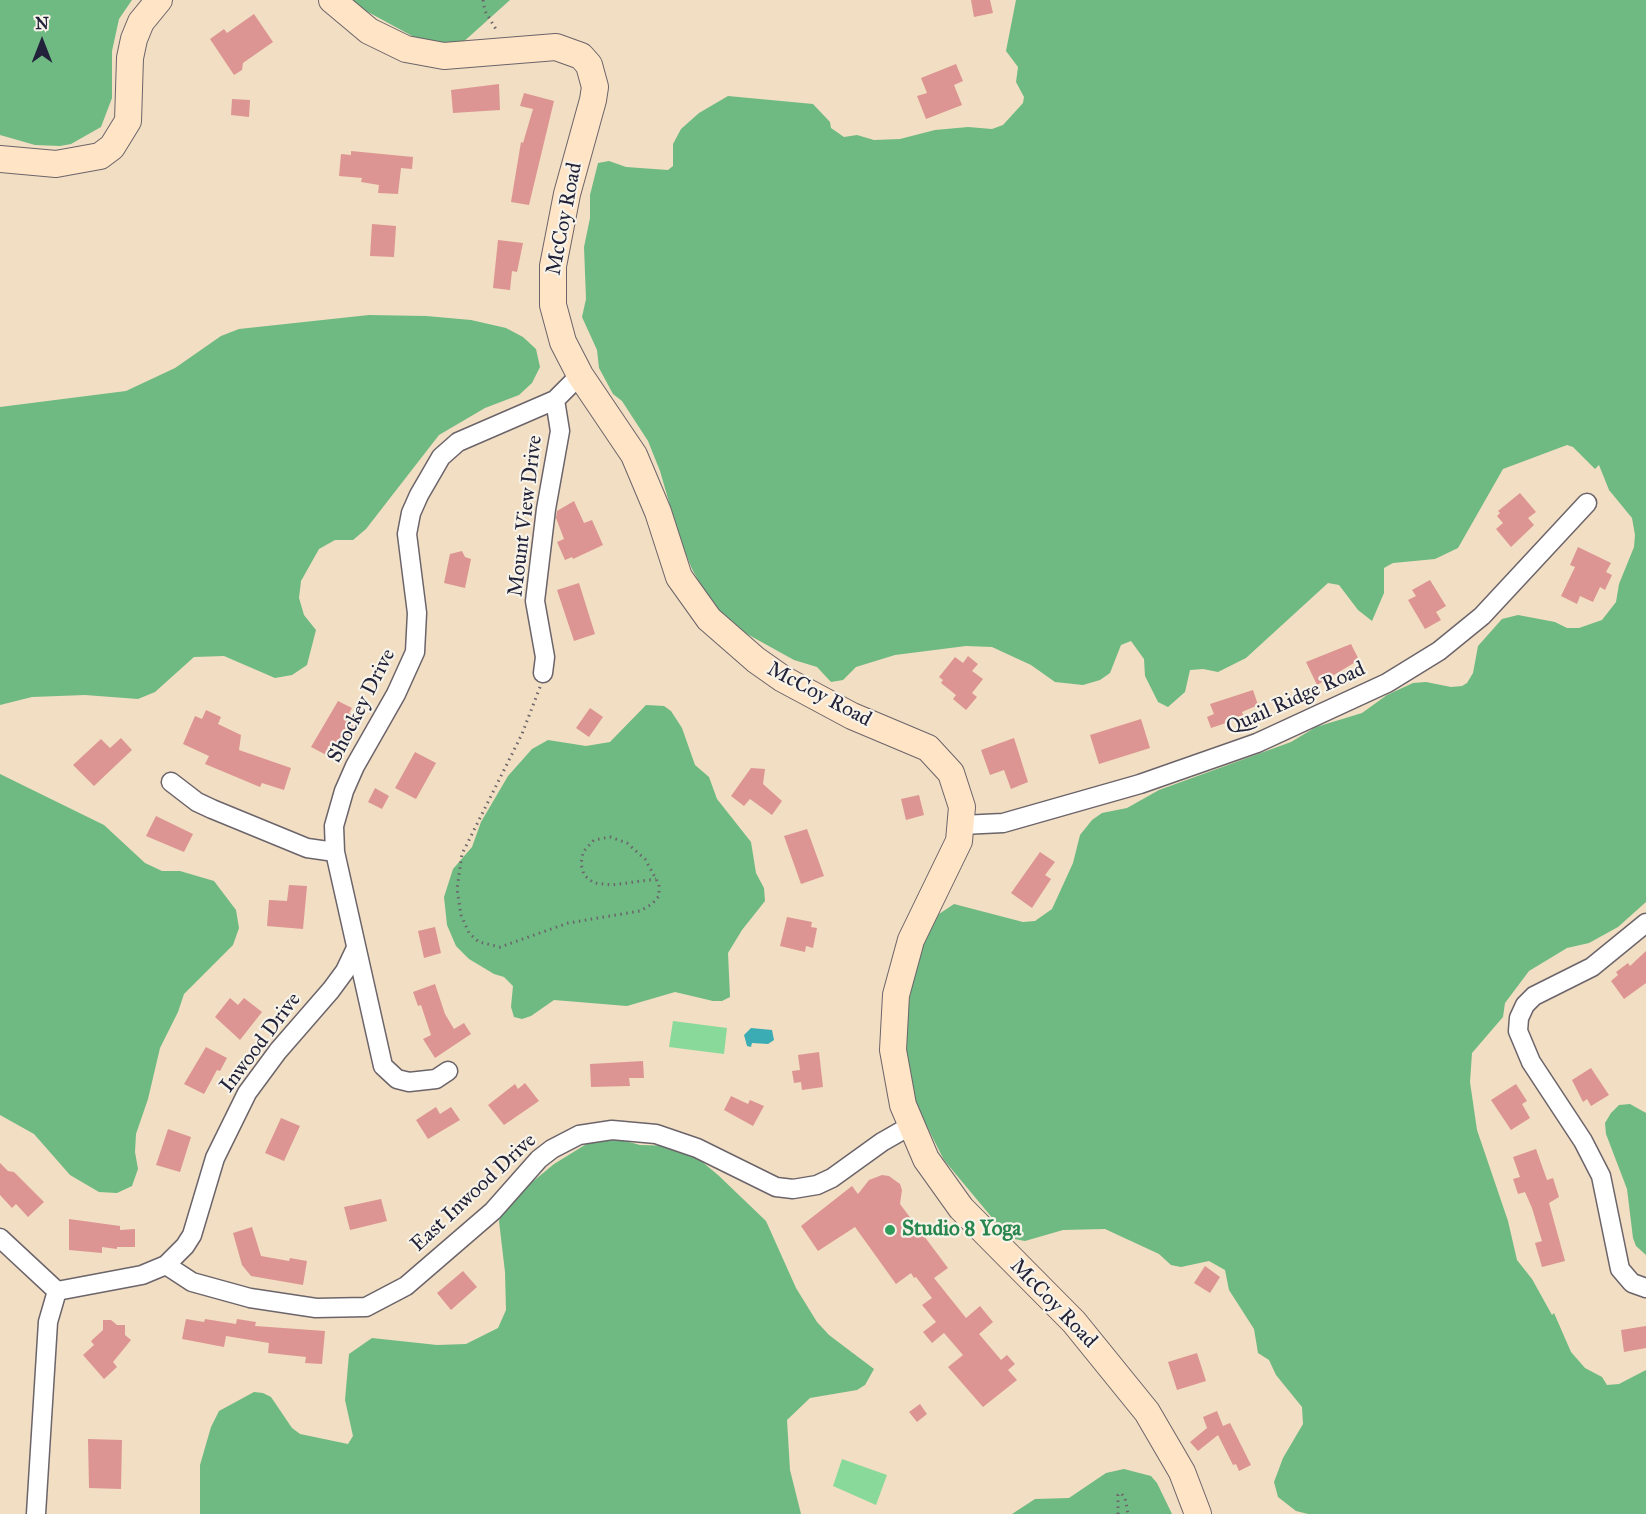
<!DOCTYPE html>
<html>
<head>
<meta charset="utf-8">
<style>
  body { margin:0 }
  #map { position:relative; width:1646px; height:1514px; overflow:hidden; background:#f2dec2; font-family:"IM FELL Great Primer",serif }
  canvas { display:block }
  .north { position:absolute; left:12px; top:12px; width:60px; height:60px; -webkit-text-stroke:4px #f7f3e8; paint-order:stroke; rotate:0deg; font-size:16px; font-weight:700; line-height:24px; text-align:center; color:#22223b }
  .north::after { content:''; display:block; margin:auto; width:21px; height:27px; background:#22223b; clip-path:polygon(50% 0,100% 100%,50% 72%,0 100%) }
</style>
</head>
<body>
<div id="map">
<canvas width="1646" height="1514"></canvas>
<div class="north">N</div>
</div>
<script>
const context = document.querySelector('canvas').getContext('2d');
context.lineJoin = 'round';
function fill(path, color) { context.fillStyle = color; context.fill(path, 'evenodd'); }
const toPath = rows => new Path2D(rows.map(r => 'M' + r).join(''));
function trace(path, color, width, dash) { context.strokeStyle = color; context.lineWidth = width; context.lineCap = dash ? 'butt' : 'round'; context.setLineDash(dash || []); context.stroke(path); }
function write(font, color, halo, rows, align = 'center') {
  context.font = font + ' "IM FELL Great Primer",serif'; context.lineWidth = 4.5; context.setLineDash([]); context.textBaseline = 'middle'; context.strokeStyle = halo; context.fillStyle = color; for (const [text, x, y, turn = 0] of rows) {
    context.save(); context.translate(x, y); context.rotate((+turn || 0) * Math.PI / 180); context.textAlign = isNaN(turn) ? turn : align; if (halo) context.strokeText(text, 0, 0); context.fillText(text, 0, 0); context.restore();
  }
}
const green = toPath([
  [673,1021,727,1028,724,1054,669,1047],
  [842,1459,887,1475,876,1505,833,1486]
]);
const forest = toPath([
  [0,0,132,0,119,19,112,51,112,98,101,127,71,144,60,146,35,145,0,135],
  [346,0,510,0,461,44,425,43],
  [1016,0,1646,0,1646,902,1618,927,1589,943,1567,948,1529,971,1505,1003,1503,1017,1472,1053,1470,1082,1477,1130,1508,1221,1517,1260,1532,1279,1552,1315,1554,1313,1571,1352,1585,1368,1602,1377,1607,1385,1619,1384,1646,1370,1646,1514,1308,1514,1296,1511,1278,1497,1274,1482,1283,1458,1303,1424,1302,1407,1276,1375,1269,1360,1258,1353,1254,1329,1229,1290,1225,1270,1209,1261,1181,1267,1171,1265,1159,1254,1105,1229,1063,1230,1025,1241,1009,1238,944,1160,912,1097,907,1078,904,1031,915,967,928,931,939,914,954,904,1023,922,1035,921,1052,909,1073,863,1080,835,1092,820,1102,813,1127,808,1159,790,1291,742,1316,727,1362,713,1387,695,1413,683,1426,682,1451,687,1462,686,1467,683,1473,673,1478,646,1502,619,1518,615,1555,622,1567,628,1579,628,1602,620,1616,602,1619,584,1634,547,1635,535,1632,518,1609,490,1599,465,1595,469,1573,447,1567,445,1503,469,1458,548,1435,559,1393,563,1384,568,1384,593,1372,621,1358,610,1339,585,1328,583,1246,658,1218,672,1203,669,1190,670,1185,692,1168,707,1158,702,1145,676,1144,659,1131,641,1121,645,1110,673,1100,680,1083,685,1055,682,1031,665,992,647,966,646,895,655,856,667,843,680,831,682,817,667,794,660,747,634,712,605,692,569,680,540,660,471,648,441,622,401,613,394,599,368,597,350,582,317,586,299,584,247,590,218,590,195,598,163,609,161,626,167,668,170,673,166,673,144,681,129,699,113,728,96,813,104,830,122,831,128,844,137,857,135,874,140,900,139,935,130,968,127,992,129,1003,125,1023,103,1024,97,1016,82,1018,67,1006,51],
  [369,315,426,316,471,320,506,328,523,337,536,349,540,367,532,383,519,395,485,408,439,435,366,529,353,540,335,540,319,549,301,581,299,598,304,615,316,630,307,665,292,675,275,678,224,656,194,657,155,692,138,699,85,695,32,697,0,705,0,407,126,391,175,368,221,336,239,329],
  [646,705,664,706,671,711,682,728,695,765,709,777,717,799,751,842,756,873,764,888,765,901,742,930,728,953,730,997,722,1001,713,1001,675,992,627,1006,554,1000,531,1016,522,1019,514,1017,511,1007,513,986,504,977,494,974,469,959,456,946,447,925,444,897,453,869,472,847,481,822,508,776,532,749,548,740,586,746,610,742],
  [0,774,104,825,145,863,162,871,180,871,214,881,236,910,239,928,233,945,184,994,178,1012,160,1048,148,1099,136,1134,135,1152,138,1169,132,1186,117,1193,99,1192,70,1175,34,1134,0,1115],
  [1630,1104,1646,1113,1646,1255,1636,1246,1633,1238,1627,1189,1606,1134,1605,1123,1611,1113,1619,1105],
  [614,1138,640,1145,678,1146,688,1150,718,1175,766,1221,796,1288,817,1322,829,1335,874,1369,865,1385,857,1390,810,1398,787,1420,790,1470,801,1514,200,1514,200,1465,211,1427,219,1411,254,1392,263,1393,271,1397,292,1428,300,1434,348,1444,353,1436,345,1400,349,1354,372,1338,437,1345,466,1344,498,1328,506,1310,505,1272,499,1221,502,1213,519,1193,554,1164,593,1140],
  [1124,1469,1151,1476,1157,1483,1172,1514,1012,1514,1035,1499,1069,1498,1106,1473]
]);
const water = toPath([
  [751,1028,772,1030,774,1040,768,1044,752,1043,751,1047,747,1046,744,1035]
]);
const building = toPath([
  [971,0,990,0,993,13,974,17],
  [254,14,273,42,243,63,242,70,234,75,210,39,224,29,227,33],
  [956,64,963,81,954,85,962,105,926,119,917,96,927,93,921,78],
  [499,84,500,110,453,113,451,90],
  [524,93,554,101,529,205,511,202,521,142,523,143,533,109,520,106],
  [232,99,250,100,249,117,231,115],
  [351,151,413,157,412,169,401,168,398,194,378,193,379,185,361,182,362,178,339,176,341,154,351,155],
  [372,224,396,226,394,257,370,256],
  [498,240,523,243,517,272,512,271,510,290,493,288],
  [1520,493,1536,512,1528,518,1534,525,1511,547,1496,529,1503,523,1497,516,1500,513,1498,511],
  [574,501,584,523,592,520,603,545,573,559,572,557,565,560,557,542,564,539,556,518,557,511],
  [1578,547,1611,563,1606,572,1612,575,1605,590,1600,587,1593,602,1580,596,1577,604,1561,596,1575,567,1570,565],
  [462,551,465,557,471,559,465,588,444,583,450,554],
  [1430,580,1446,606,1436,612,1441,620,1425,629,1408,600,1416,596,1412,590],
  [579,583,595,634,574,641,557,590],
  [1351,644,1359,660,1317,685,1306,662],
  [968,656,978,664,972,671,983,679,972,693,977,697,966,710,953,699,956,695,941,683,943,680,939,677,955,657,963,663],
  [1253,690,1258,705,1242,712,1243,715,1234,718,1235,720,1211,728,1207,717,1214,714,1210,704],
  [338,701,352,708,349,713,355,716,351,724,354,726,345,743,342,741,332,758,311,747],
  [590,708,603,717,589,737,576,728],
  [206,710,221,717,218,724,241,735,239,750,291,768,284,790,262,783,260,787,205,764,209,756,183,744,195,716,202,719],
  [1141,719,1150,748,1099,764,1090,735],
  [121,738,132,750,94,786,73,765,101,739,110,748],
  [1014,738,1028,782,1011,789,1004,770,990,775,981,750],
  [415,752,436,763,416,799,395,788],
  [751,768,765,769,763,784,782,801,772,815,750,799,744,806,731,796],
  [375,788,389,796,382,809,368,802],
  [919,795,924,815,906,820,901,799],
  [156,816,193,834,184,852,146,836],
  [807,829,824,876,801,884,784,836],
  [1040,852,1055,862,1045,875,1051,879,1032,908,1011,893],
  [289,885,307,886,303,929,267,926,269,900,287,901],
  [787,917,812,922,811,927,817,928,813,948,806,946,805,952,780,946],
  [435,927,441,953,424,958,418,931],
  [1646,951,1646,983,1624,999,1611,981,1618,975,1616,972,1628,963,1630,966],
  [435,984,445,1014,454,1029,464,1023,471,1034,435,1058,423,1039,431,1035,421,1005,418,1006,413,992],
  [230,998,238,1005,244,998,262,1012,240,1040,215,1017],
  [206,1047,227,1058,220,1071,217,1070,204,1094,184,1084],
  [819,1052,823,1087,802,1090,801,1082,794,1083,792,1071,800,1070,798,1055],
  [643,1061,644,1078,629,1078,630,1086,591,1087,590,1064],
  [1591,1068,1609,1095,1591,1106,1587,1099,1583,1102,1572,1080],
  [525,1083,539,1101,504,1125,488,1105,515,1084,518,1089],
  [1516,1084,1527,1101,1522,1104,1530,1118,1511,1130,1491,1100],
  [731,1096,748,1104,750,1100,764,1106,753,1126,724,1110],
  [436,1107,440,1114,451,1107,460,1120,428,1139,416,1120],
  [281,1118,300,1126,284,1161,265,1153],
  [168,1129,191,1137,180,1172,156,1165],
  [1536,1149,1547,1180,1553,1178,1559,1197,1549,1203,1565,1261,1542,1267,1535,1243,1542,1241,1532,1208,1525,1192,1518,1194,1513,1179,1520,1177,1513,1157],
  [0,1163,8,1171,14,1172,44,1202,28,1217,16,1204,12,1208,0,1195],
  [882,1175,889,1176,900,1184,902,1190,900,1204,948,1268,934,1278,966,1318,980,1306,993,1322,979,1334,1001,1360,1007,1355,1015,1364,1008,1370,1017,1380,983,1407,948,1367,963,1355,944,1333,932,1343,923,1332,936,1322,922,1305,932,1298,916,1277,914,1278,911,1273,896,1284,855,1227,818,1251,801,1226,852,1186,858,1194,869,1180],
  [381,1199,387,1221,350,1230,344,1207],
  [69,1219,120,1226,120,1230,135,1229,135,1247,117,1247,117,1249,102,1247,102,1253,69,1250],
  [252,1227,261,1256,289,1261,290,1258,307,1261,303,1285,251,1276,242,1265,233,1233],
  [1205,1266,1220,1277,1210,1293,1194,1283],
  [463,1271,477,1287,451,1310,437,1293],
  [186,1319,204,1322,205,1319,236,1324,237,1319,256,1322,255,1326,325,1331,322,1364,305,1363,306,1357,268,1353,269,1343,226,1336,224,1347,182,1339],
  [103,1320,111,1320,117,1325,125,1325,125,1335,131,1340,113,1362,117,1367,104,1379,83,1355,94,1345,91,1341,103,1330],
  [1646,1326,1646,1348,1624,1352,1621,1330],
  [1197,1353,1206,1381,1177,1390,1168,1362],
  [920,1404,927,1414,917,1422,909,1412],
  [1217,1411,1223,1426,1230,1423,1251,1465,1239,1471,1236,1464,1233,1465,1218,1435,1198,1451,1190,1442,1207,1428,1203,1417],
  [88,1439,122,1440,121,1489,89,1488]
]);
const path = toPath([
  [483,0,485,11,497,31],
  [540,687,522,734,462,854,457,889,461,915,469,933,479,942,500,947,568,923,640,911,652,904,659,896,659,884,656,879,645,859,627,843,610,837,594,840,583,852,581,864,584,875,594,883,612,885,656,879],
  [1118,1514,1118,1495,1121,1493,1125,1498,1128,1514]
]);
const street = toPath([
  [543,673,545,657,535,601,546,509,560,431,555,400],
  [171,782,197,802,212,809,307,848,335,852],
  [962,825,1003,823,1140,784,1257,743,1387,683,1439,651,1482,616,1587,503],
  [1646,923,1592,967,1534,996,1525,1005,1519,1018,1518,1031,1531,1062,1583,1141,1601,1176,1620,1269,1632,1283,1646,1288],
  [448,1071,436,1079,409,1082,397,1079,383,1066,335,852,334,826,344,791,355,766,396,694,415,652,417,613,407,534,411,513,419,495,441,457,458,442,555,400,580,375],
  [0,1238,57,1291],
  [166,1265,185,1246,192,1235,215,1158,247,1093,278,1051,331,990,345,971,355,950],
  [57,1291,142,1275,166,1265,192,1282,250,1298,316,1308,366,1307,406,1286,493,1211,539,1159,552,1149,579,1135,612,1130,656,1134,697,1148,776,1187,793,1189,817,1185,832,1178,882,1142,910,1126],
  [36,1514,48,1322,57,1291]
]);
const secondary = toPath([
  [332,0,369,31,406,49,444,56,556,47,581,56,589,65,595,87,593,100,567,194,553,266,553,305,563,342,580,375,634,455,658,512,679,577,709,619,756,660,783,679,852,716,928,748,951,773,962,807,959,841,911,940,896,995,893,1050,903,1105,926,1159,961,1208,1074,1322,1147,1412,1182,1472,1198,1514],
  [0,159,56,164,100,156,112,147,128,121,130,58,134,39,141,22,159,0]
]);
const markers = [
  [890,1230,6,"#2e9e5b"]
];
const streetNames = [
  ["McCoy Road",565,219,-79],
  ["Mount View Drive",526,516,-83],
  ["McCoy Road",819,695,28],
  ["Quail Ridge Road",1296,699,-24],
  ["Shockey Drive",362,706,-63],
  ["Inwood Drive",261,1043,-53],
  ["East Inwood Drive",474,1193,-43],
  ["McCoy Road",1053,1304,46]
];
const leisureNames = [
  ["Studio 8 Yoga",902,1230]
];
fill(green, '#89da9a');
fill(forest, '#6eba82');
fill(water, '#3bacb3');
fill(building, '#dc9593');
trace(street, '#6b646a', 21);
trace(secondary, '#6b646a', 28);
trace(path, '#6b646a', 3, [1.5, 4.5]);
trace(street, '#fff', 18);
trace(secondary, '#ffe4c6', 26);
for (const [x, y, r, color] of markers) { const dot = new Path2D(); dot.arc(x, y, r, 0, 2 * Math.PI); context.fillStyle = color; context.fill(dot); trace(dot, '#f7f3e8', 2); }
write('21px', '#22223b', '#f7f3e8', streetNames);
write('bold 21px', '#27864d', '#f7f3e8', leisureNames, 'left');
</script>
</body>
</html>
